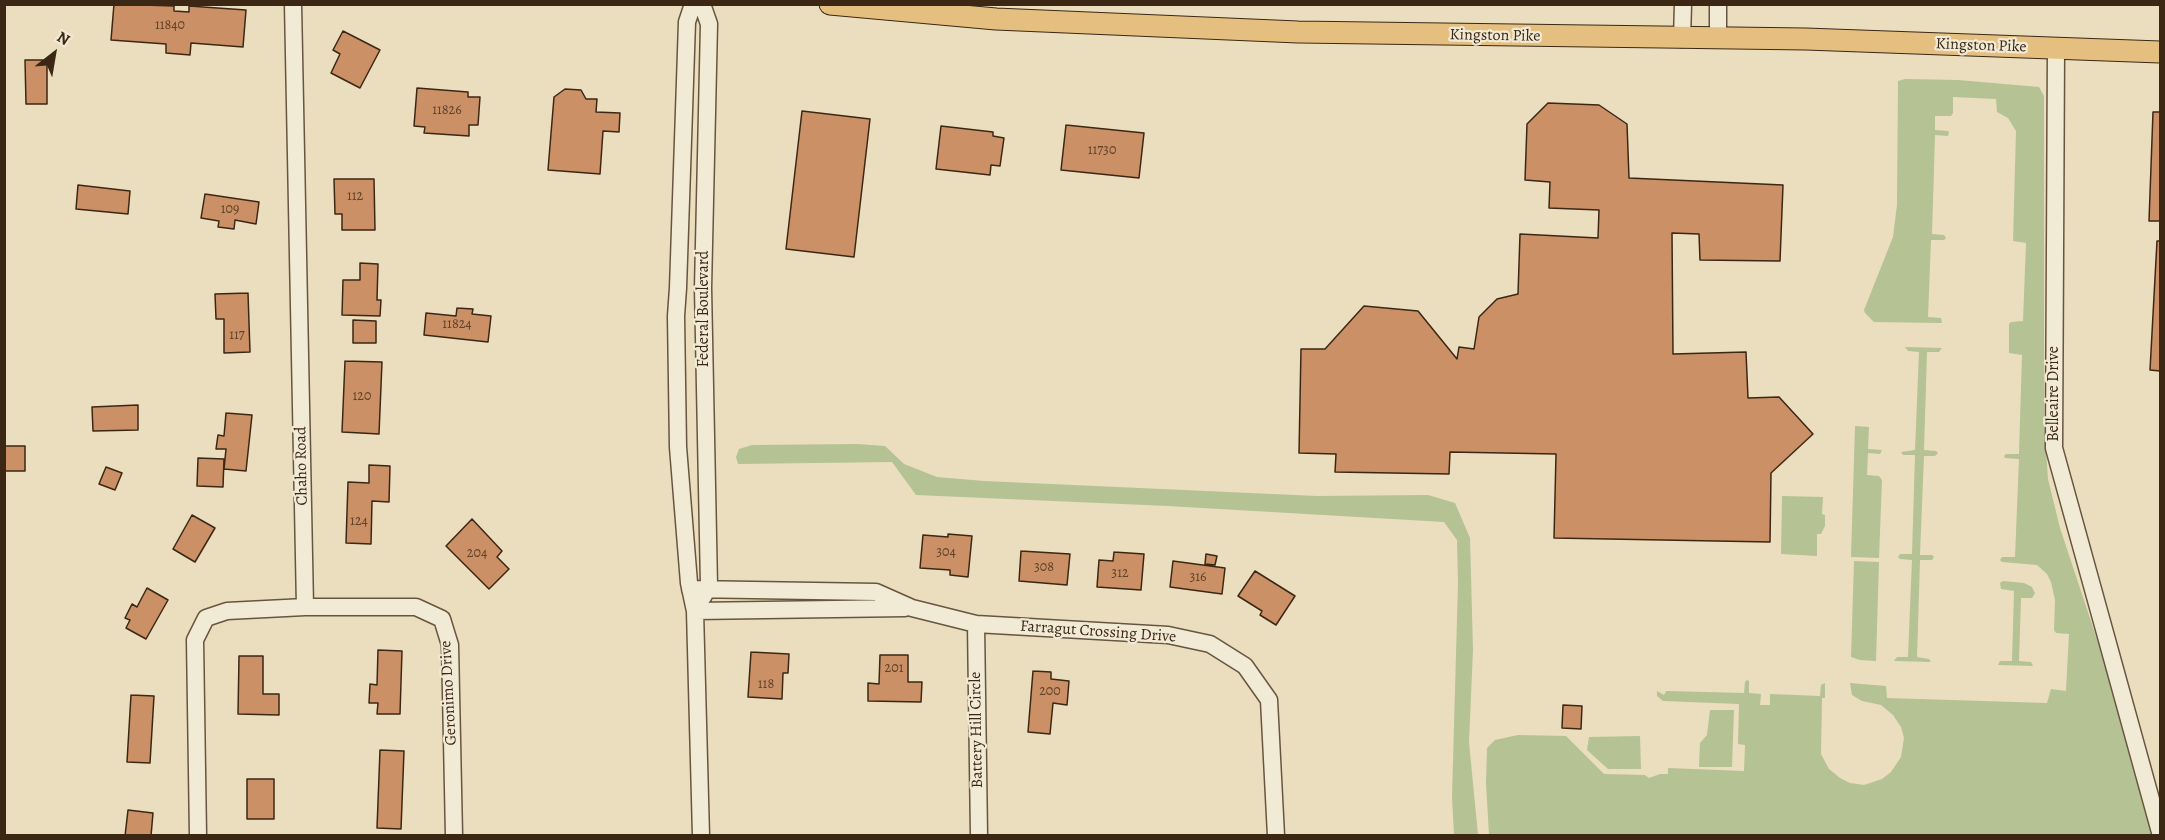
<!DOCTYPE html>
<html>
<head>
<meta charset="utf-8">
<style>
  body { margin:0 }
  #map { position:relative; width:2165px; height:840px; overflow:hidden; background:#eadebe; font-family:Alegreya,serif }
  canvas { display:block }
  .frame { position:absolute; inset:0; border:6px solid #3c2715; pointer-events:none }
  .north { position:absolute; left:24px; top:24px; width:60px; height:60px; -webkit-text-stroke:4px #f1ead5; paint-order:stroke; rotate:31deg; font-size:16px; font-weight:700; line-height:24px; text-align:center; color:#3c2715 }
  .north::after { content:''; display:block; margin:auto; width:21px; height:27px; background:#3c2715; clip-path:polygon(50% 0,100% 100%,50% 72%,0 100%) }
</style>
</head>
<body>
<div id="map">
<canvas width="2165" height="840"></canvas>
<div class="frame"></div>
<div class="north">N</div>
</div>
<script>
const context = document.querySelector('canvas').getContext('2d');
context.lineJoin = 'round';
function fill(path, color) { context.fillStyle = color; context.fill(path, 'evenodd'); }
const toPath = rows => new Path2D(rows.map(r => 'M' + r).join(''));
function trace(path, color, width, dash) { context.strokeStyle = color; context.lineWidth = width; context.lineCap = dash ? 'butt' : 'round'; context.setLineDash(dash || []); context.stroke(path); }
function write(font, color, halo, rows, align = 'center') {
  context.font = font + ' Alegreya,serif'; context.lineWidth = 4.5; context.setLineDash([]); context.textBaseline = 'middle'; context.strokeStyle = halo; context.fillStyle = color; for (const [text, x, y, turn = 0] of rows) {
    context.save(); context.translate(x, y); context.rotate((+turn || 0) * Math.PI / 180); context.textAlign = isNaN(turn) ? turn : align; if (halo) context.strokeText(text, 0, 0); context.fillText(text, 0, 0); context.restore();
  }
}
const green = toPath([
  [1905,79,1958,80,2039,87,2044,96,2044,423,2048,479,2060,528,2147,790,2158,835,1489,835,1486,783,1487,748,1495,740,1518,735,1566,736,1604,774,1645,775,1649,778,1660,774,1668,774,1668,768,1744,771,1745,745,1738,744,1739,704,1663,701,1657,696,1657,691,1664,695,1666,691,1744,693,1745,682,1747,680,1749,681,1749,693,1761,694,1760,705,1770,705,1770,694,1820,696,1821,685,1825,683,1825,698,1822,698,1821,754,1829,769,1840,778,1850,783,1864,785,1882,779,1891,772,1901,757,1904,738,1901,727,1893,715,1881,705,1862,701,1852,695,1850,683,1886,686,1887,698,2047,703,2051,689,2066,691,2069,634,2056,633,2054,630,2055,600,2051,582,2047,574,2037,565,2002,562,2000,560,2002,557,2015,557,2019,459,2005,458,2004,456,2006,454,2019,454,2022,355,2009,353,2009,324,2011,322,2023,321,2026,243,2013,241,2016,131,2008,118,1997,112,1996,99,1953,97,1953,113,1951,116,1935,116,1935,130,1948,131,1949,132,1948,136,1935,135,1932,234,1944,235,1946,238,1944,240,1931,240,1928,317,1941,318,1942,323,1874,322,1865,313,1864,310,1893,237,1897,205,1898,81],
  [1905,347,1942,348,1939,352,1927,352,1924,450,1936,451,1938,453,1935,456,1924,456,1920,555,1932,555,1934,557,1932,560,1920,560,1917,657,1929,659,1931,662,1894,661,1897,657,1908,657,1912,560,1900,559,1898,557,1900,554,1912,554,1915,455,1903,455,1901,452,1915,450,1919,352,1908,351],
  [1855,426,1869,427,1868,449,1882,450,1880,454,1868,453,1867,475,1879,476,1882,480,1879,558,1851,557],
  [857,444,885,446,904,464,937,477,984,481,1317,496,1428,495,1455,503,1470,538,1473,650,1469,742,1478,835,1454,835,1452,797,1458,583,1457,540,1444,522,1168,506,916,495,892,462,738,464,736,457,739,449,752,445],
  [1782,496,1823,497,1822,514,1825,515,1825,526,1821,534,1817,534,1817,556,1781,554],
  [1854,561,1879,562,1876,661,1860,660,1851,657],
  [2003,581,2024,583,2032,587,2035,593,2032,598,2021,598,2019,661,2031,662,2033,666,1998,665,2000,661,2012,661,2014,591,2001,589,2000,583],
  [1710,710,1734,710,1732,767,1699,767,1700,743,1707,735],
  [1640,736,1641,769,1608,769,1587,750,1589,737]
]);
const building = toPath([
  [114,4,174,6,174,11,189,12,189,6,246,10,243,47,191,43,190,55,166,53,166,44,111,40,114,4],
  [343,31,380,50,360,88,331,73,340,54,333,50,343,31],
  [25,60,47,60,47,104,26,104,25,60],
  [417,88,468,92,468,97,480,97,478,125,469,125,469,136,424,133,425,127,414,126,417,88],
  [565,89,581,90,586,99,597,99,596,112,620,113,619,132,603,131,600,174,548,170,554,97,565,89],
  [1548,103,1599,105,1627,124,1629,178,1783,185,1780,261,1700,260,1699,234,1672,233,1673,354,1746,352,1748,398,1779,397,1813,434,1771,473,1770,542,1554,538,1556,454,1450,452,1449,474,1335,472,1336,454,1299,453,1301,349,1325,349,1364,306,1418,311,1457,359,1459,347,1474,349,1479,317,1497,299,1518,294,1520,234,1598,238,1599,210,1549,208,1550,182,1525,180,1527,124,1548,103],
  [802,111,870,119,854,257,786,249,802,111],
  [2153,112,2160,112,2160,221,2149,221,2153,112],
  [1066,125,1144,133,1139,178,1061,170,1066,125],
  [941,126,993,132,993,136,1004,138,1000,166,991,165,990,175,936,169,941,126],
  [334,179,374,179,375,230,342,230,342,214,335,214,334,179],
  [78,185,130,191,128,214,76,209,78,185],
  [205,194,259,202,256,224,235,220,234,229,218,227,219,221,201,218,205,194],
  [2157,241,2160,241,2160,371,2150,370,2157,241],
  [360,263,378,264,377,300,381,300,380,316,342,315,343,280,360,280,360,263],
  [248,293,250,352,224,353,224,319,216,319,215,294,248,293],
  [457,308,473,309,472,314,491,316,488,342,424,335,426,313,456,316,457,308],
  [353,320,376,321,376,343,353,343,353,320],
  [345,361,382,362,379,434,342,432,345,361],
  [138,405,138,430,93,431,92,407,138,405],
  [226,413,252,415,246,471,224,469,226,449,216,449,218,435,224,436,226,413],
  [4,446,25,446,25,471,4,471,4,446],
  [198,458,224,459,223,487,197,486,198,458],
  [369,465,390,466,389,502,372,501,371,544,346,543,348,482,369,483,369,465],
  [106,467,122,473,115,490,99,484,106,467],
  [192,515,215,528,195,562,173,549,192,515],
  [472,519,502,551,497,557,509,569,489,589,446,546,472,519],
  [948,534,972,536,968,577,950,575,950,570,920,568,923,535,948,537,948,534],
  [1021,551,1070,554,1067,585,1019,581,1021,551],
  [1114,552,1144,554,1141,590,1097,587,1099,560,1113,561,1114,552],
  [1206,554,1217,556,1215,565,1205,564,1206,554],
  [1173,561,1225,568,1222,594,1170,587,1173,561],
  [1255,571,1295,596,1276,625,1260,615,1262,611,1238,596,1255,571],
  [147,588,168,600,146,639,126,628,130,620,125,618,132,604,137,607,147,588],
  [378,650,402,651,400,714,377,714,378,703,369,703,370,684,377,685,378,650],
  [751,652,789,654,788,673,783,673,782,699,748,697,751,652],
  [880,655,908,655,908,682,922,682,921,702,868,701,868,683,879,684,880,655],
  [239,656,263,656,263,694,279,694,279,715,238,714,239,656],
  [1033,671,1051,672,1051,679,1069,681,1067,705,1053,703,1050,734,1028,732,1033,671],
  [131,695,154,696,150,763,127,762,131,695],
  [1563,705,1582,706,1581,729,1562,728,1563,705],
  [380,750,404,751,401,829,377,828,380,750],
  [247,779,274,779,274,819,247,819,247,779],
  [128,810,153,813,151,836,125,836,128,810]
]);
const minor = toPath([
  [293,4,305,607],
  [693,4,687,22,678,288,676,316,678,447,689,583,695,611,701,836],
  [702,4,709,24,703,288,709,586,703,597],
  [1682,39,1683,4],
  [1718,39,1718,4],
  [2056,48,2054,448,2160,832],
  [690,589,876,592,912,608,976,624,1168,635,1210,644,1245,666,1269,700,1276,836],
  [695,611,905,608],
  [976,624,979,836],
  [198,836,195,640,206,618,227,611,305,607,416,607,442,619,450,645,454,836]
]);
const major = toPath([
  [830,4,996,19,1298,32,1806,39,2160,52]
]);
const numberNames = [
  ["11840",170,26],
  ["11826",447,111],
  ["11730",1102,151],
  ["112",355,197],
  ["109",230,210],
  ["11824",457,325],
  ["117",237,336],
  ["120",362,397],
  ["124",359,522],
  ["304",946,553],
  ["204",477,554],
  ["308",1044,568],
  ["312",1120,574],
  ["316",1198,578],
  ["201",894,669],
  ["118",766,685],
  ["200",1050,692]
];
const streetNames = [
  ["Kingston Pike",1495,36,1],
  ["Kingston Pike",1981,46,2],
  ["Federal Boulevard",704,309,-90],
  ["Belleaire Drive",2054,394,-90],
  ["Chaho Road",302,466,-91],
  ["Farragut Crossing Drive",1098,632,4],
  ["Geronimo Drive",449,693,-93],
  ["Battery Hill Circle",977,730,-91]
];
fill(green, '#b4c294');
fill(building, '#cb9066');
trace(building, '#3c2715', 1.5);
trace(minor, '#68553f', 19);
trace(major, '#3c2715', 23);
trace(minor, '#f1ead5', 16);
trace(major, '#e5bf7f', 21);
write('14px', '#604129', null, numberNames);
write('16px', '#3c2715', '#f1ead5', streetNames);
</script>
</body>
</html>
